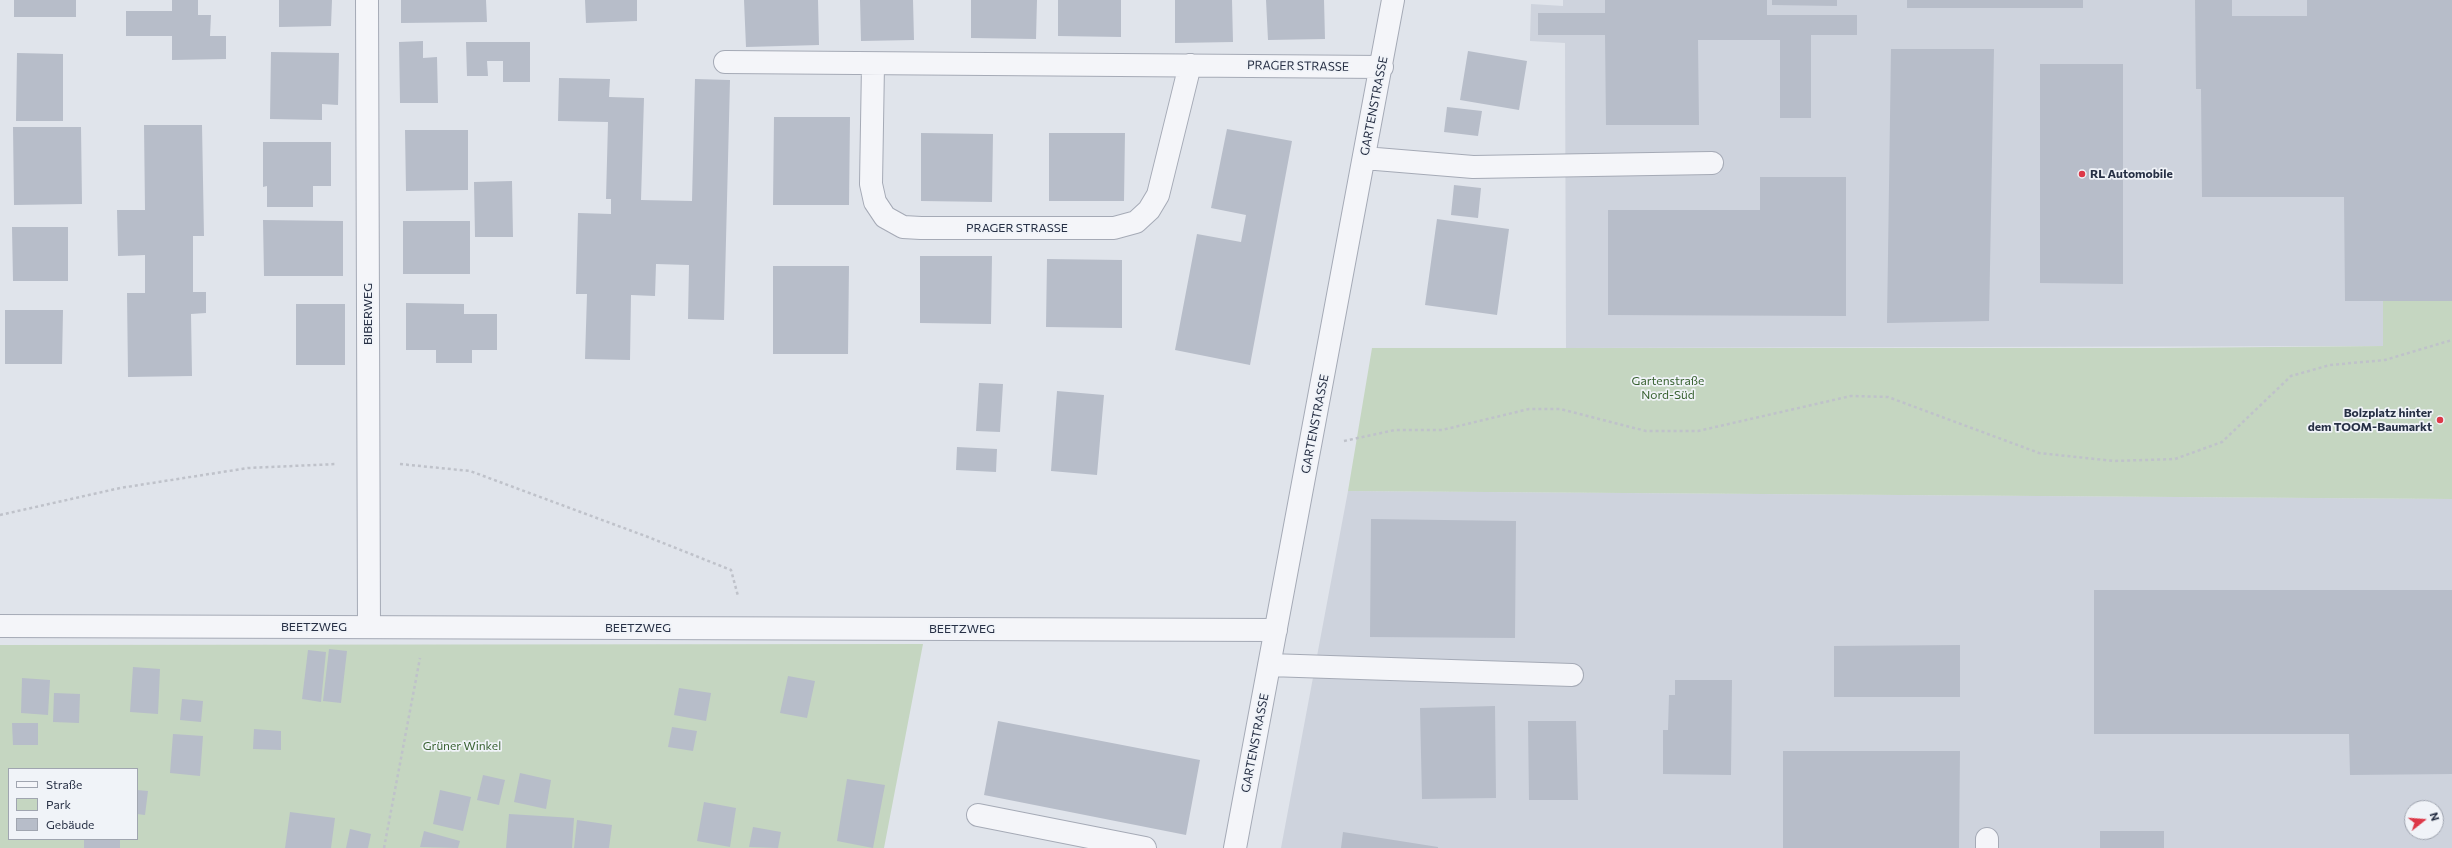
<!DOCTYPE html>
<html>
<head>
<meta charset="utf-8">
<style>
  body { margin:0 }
  #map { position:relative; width:2452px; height:848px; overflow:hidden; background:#e0e4eb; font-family:Commissioner,sans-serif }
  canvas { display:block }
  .legend { position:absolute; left:8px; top:768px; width:130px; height:72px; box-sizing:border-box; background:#f0f3f8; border:1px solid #a0a5b0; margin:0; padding:5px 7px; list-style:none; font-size:12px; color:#273045 }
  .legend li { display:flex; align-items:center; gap:8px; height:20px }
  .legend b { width:20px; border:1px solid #a0a5b0 }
  .north { position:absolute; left:2404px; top:800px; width:40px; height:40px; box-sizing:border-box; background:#f0f3f8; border:1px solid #a0a5b0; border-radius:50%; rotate:73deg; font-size:11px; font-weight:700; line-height:16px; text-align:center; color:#273045 }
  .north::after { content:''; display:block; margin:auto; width:14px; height:18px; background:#dd3848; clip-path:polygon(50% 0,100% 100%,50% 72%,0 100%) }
</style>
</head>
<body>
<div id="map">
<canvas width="2452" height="848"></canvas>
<ul class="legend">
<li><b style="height:5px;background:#f4f5f9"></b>Straße</li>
<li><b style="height:11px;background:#c5d6c1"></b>Park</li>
<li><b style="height:11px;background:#b7bdc9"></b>Gebäude</li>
</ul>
<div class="north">N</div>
</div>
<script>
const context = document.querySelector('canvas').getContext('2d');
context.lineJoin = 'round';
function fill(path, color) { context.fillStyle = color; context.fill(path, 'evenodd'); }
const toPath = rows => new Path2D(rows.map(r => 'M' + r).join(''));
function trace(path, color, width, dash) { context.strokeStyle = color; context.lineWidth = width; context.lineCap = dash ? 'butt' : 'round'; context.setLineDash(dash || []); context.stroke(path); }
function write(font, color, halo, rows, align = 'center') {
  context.font = font + ' Commissioner,sans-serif'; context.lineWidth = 3.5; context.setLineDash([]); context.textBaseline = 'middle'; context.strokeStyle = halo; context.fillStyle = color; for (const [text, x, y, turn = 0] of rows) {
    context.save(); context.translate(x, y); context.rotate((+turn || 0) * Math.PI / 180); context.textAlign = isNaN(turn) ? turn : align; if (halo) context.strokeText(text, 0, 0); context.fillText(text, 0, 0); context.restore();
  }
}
const built = toPath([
  [1563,0,2452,0,2452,301,2384,301,2383,346,1566,348,1565,43,1530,41,1531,4,1563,6],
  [1348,491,2452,499,2452,848,1281,848],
  [2412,808,2436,808,2436,832,2412,832]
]);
const green = toPath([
  [2383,301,2452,301,2452,499,1348,491,1372,348,2162,348,2383,346],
  [923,644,884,848,0,848,0,645],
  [9,769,137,769,137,839,9,839]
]);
const building = toPath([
  [14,0,76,0,76,17,14,17],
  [172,0,198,0,198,15,211,15,210,36,226,36,226,59,172,60,172,36,126,36,126,11,172,11],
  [279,0,332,0,331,26,279,27],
  [401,0,486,0,487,22,401,23],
  [585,0,637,0,637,21,586,23],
  [744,0,818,0,819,45,746,47],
  [860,0,913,0,914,40,861,41],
  [971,0,1037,0,1036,39,971,38],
  [1058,0,1121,0,1121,37,1058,36],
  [1175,0,1232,0,1233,42,1175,43],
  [1266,0,1324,0,1325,39,1268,40],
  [1605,0,1767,0,1767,15,1857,15,1857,35,1811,35,1811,118,1780,118,1780,40,1698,40,1699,125,1606,125,1605,35,1538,35,1538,13,1605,13],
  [1772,0,1837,0,1837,6,1772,5],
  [1907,0,2083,0,2083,8,1907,8],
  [2195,0,2232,0,2232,16,2307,16,2307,0,2452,0,2452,301,2345,301,2344,197,2202,197,2201,89,2196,89],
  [423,41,423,58,437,57,438,103,400,103,399,42],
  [466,42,530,42,530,82,503,82,503,61,487,61,488,76,467,76],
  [1891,49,1994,49,1989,321,1887,323],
  [1468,51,1527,61,1519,110,1460,100],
  [271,52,339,53,338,105,322,104,322,120,270,119],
  [17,53,63,54,63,121,16,121],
  [2040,64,2123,64,2123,284,2040,283],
  [559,78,610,79,609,97,644,98,641,200,692,201,695,79,730,80,724,320,688,319,689,265,656,264,655,296,631,295,630,360,585,359,587,294,576,294,578,213,611,214,611,199,606,199,608,122,558,121],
  [1447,107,1482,111,1478,136,1444,132],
  [774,117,850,117,849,205,773,205],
  [144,125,202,125,204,236,193,236,193,292,206,292,206,313,191,314,192,376,128,377,127,293,145,293,145,255,118,256,117,210,145,210],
  [13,127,81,127,82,204,14,205],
  [1227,129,1292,141,1250,365,1175,350,1197,234,1241,242,1246,215,1211,208],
  [405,130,468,130,468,190,406,191],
  [921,133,993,134,992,202,921,201],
  [1049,133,1125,133,1124,201,1049,201],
  [263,142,331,142,331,186,313,186,313,207,267,207,267,186,263,187],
  [1760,177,1846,177,1846,316,1608,315,1608,210,1760,210],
  [512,181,513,237,475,237,474,182],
  [1454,185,1481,188,1478,218,1451,215],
  [1437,219,1509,229,1497,315,1425,305],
  [263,220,343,221,343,276,264,276],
  [403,221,470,221,470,274,403,274],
  [12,227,68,227,68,281,13,281],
  [920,256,992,256,991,324,920,323],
  [1047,259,1122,260,1122,328,1046,327],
  [773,266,849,266,848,354,773,354],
  [406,303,464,304,464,314,497,314,497,350,472,350,472,363,436,363,436,350,406,350],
  [296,304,345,304,345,365,296,365],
  [5,310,63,310,62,364,5,364],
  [979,383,1003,384,1000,432,976,431],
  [1057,391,1104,395,1097,475,1051,471],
  [957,447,997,449,996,472,956,470],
  [1371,519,1516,521,1515,638,1370,637],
  [2094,590,2452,590,2452,774,2350,775,2349,734,2094,734],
  [1960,645,1960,697,1834,697,1834,646],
  [329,649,347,651,341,703,323,701],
  [308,650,326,652,321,702,302,699],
  [133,667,160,669,158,714,130,712],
  [788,676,815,681,807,718,780,713],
  [22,678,50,680,48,715,21,713],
  [1675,680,1732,680,1731,775,1663,774,1663,730,1668,730,1669,695,1675,695],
  [679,688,711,693,706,721,674,715],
  [54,693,80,694,79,723,53,722],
  [182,699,203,701,201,722,180,720],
  [1495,706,1496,798,1422,799,1420,708],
  [998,721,1200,760,1186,835,984,795],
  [1528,721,1576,721,1578,800,1529,800],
  [12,723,38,723,38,745,13,745],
  [672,727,697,731,693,751,668,747],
  [254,729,281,731,281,750,253,749],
  [173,734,203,736,200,776,170,773],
  [1783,751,1960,751,1959,848,1783,848],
  [520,773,551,780,546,809,514,802],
  [483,775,505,780,499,805,477,800],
  [847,779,885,785,873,848,837,841],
  [137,790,148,791,145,815,137,814],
  [440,790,471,797,463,831,433,824],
  [704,802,736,808,730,847,697,841],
  [290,812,335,818,331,848,285,848],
  [509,814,574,818,572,848,506,848],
  [577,820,612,825,609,848,574,848],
  [753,827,781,832,778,848,749,847],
  [350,829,371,834,368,848,346,848],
  [424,831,460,841,458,848,420,847],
  [2100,831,2164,831,2164,848,2100,848],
  [1343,832,1438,847,1438,848,1341,848],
  [84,839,120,839,120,848,84,848]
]);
const path = toPath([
  [1344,441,1395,430,1442,430,1529,409,1560,409,1646,431,1698,431,1851,396,1888,397,2039,453,2114,461,2175,459,2222,442,2291,376,2330,365,2385,360,2452,340],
  [400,464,470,471,648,537,731,570,738,596],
  [0,515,120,488,248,468,337,464],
  [384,848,420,658]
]);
const minor = toPath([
  [367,0,369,627],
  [725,62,1382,67],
  [873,65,871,184,875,202,885,217,903,227,921,228,1114,228,1136,222,1149,210,1158,195,1190,65],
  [1364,158,1473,167,1712,163],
  [0,626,1276,630],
  [1269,665,1572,675],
  [978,815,1145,848],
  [1235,848,1393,0],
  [1987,848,1987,839]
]);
const markers = [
  [2082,174,4,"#dd3848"],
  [2440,420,4,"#dd3848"]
];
const streetNames = [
  ["PRAGER STRASSE",1298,66,1],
  ["GARTENSTRASSE",1374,106,-79],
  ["PRAGER STRASSE",1017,228],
  ["BIBERWEG",368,314,-90],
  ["GARTENSTRASSE",1315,424,-79],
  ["BEETZWEG",314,627],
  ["BEETZWEG",638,628],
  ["BEETZWEG",962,629],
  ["GARTENSTRASSE",1255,743,-79]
];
const poiNames = [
  ["RL Automobile",2090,174],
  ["Bolzplatz hinter",2432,413,"right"],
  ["dem TOOM-Baumarkt",2432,427,"right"]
];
const parkNames = [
  ["Gartenstraße",1668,381],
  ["Nord-Süd",1668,395],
  ["Grüner Winkel",462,746]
];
fill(built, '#ced3dd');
fill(green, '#c5d6c1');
fill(building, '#b7bdc9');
trace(minor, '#a5aab6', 24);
trace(path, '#bfc2ca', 2.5, [3, 3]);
trace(minor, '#f4f5f9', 22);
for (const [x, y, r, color] of markers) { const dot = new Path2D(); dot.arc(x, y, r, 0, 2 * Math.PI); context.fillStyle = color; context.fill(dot); trace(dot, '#f0f3f8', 1.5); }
write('12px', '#273045', '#f0f3f8', streetNames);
write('bold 12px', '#273045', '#f0f3f8', poiNames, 'left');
write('12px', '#396232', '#f0f3f8', parkNames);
</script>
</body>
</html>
